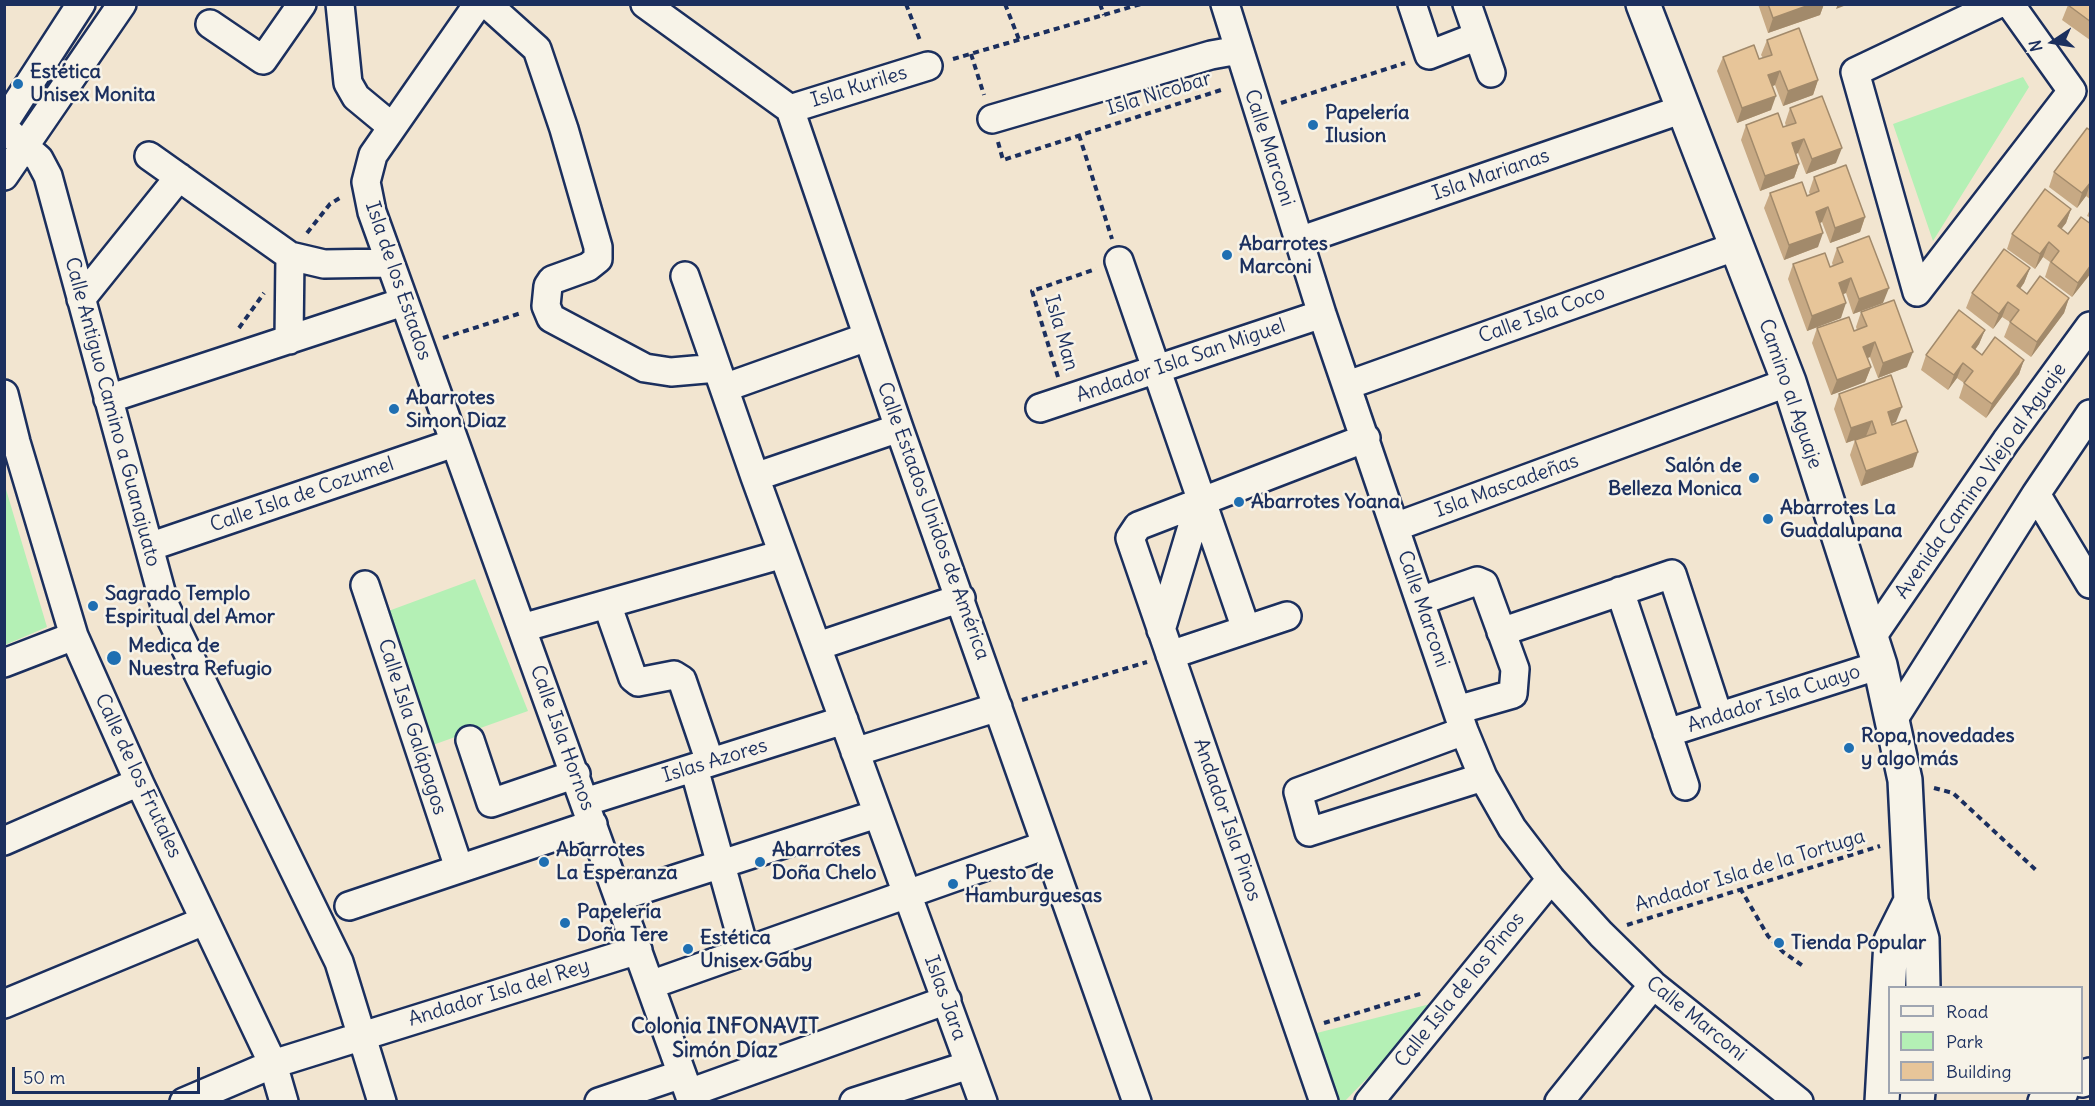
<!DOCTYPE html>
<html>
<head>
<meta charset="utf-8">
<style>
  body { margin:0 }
  #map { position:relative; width:2095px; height:1106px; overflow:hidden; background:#f2e5d0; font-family:Delius,sans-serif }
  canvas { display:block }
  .frame { position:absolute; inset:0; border:6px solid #1b2f5e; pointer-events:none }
  .legend { position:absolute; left:1888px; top:986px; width:195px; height:108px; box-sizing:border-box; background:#f7f3e8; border:2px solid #9fa5b1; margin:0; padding:8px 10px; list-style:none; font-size:18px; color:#1b2f5e }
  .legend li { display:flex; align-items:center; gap:12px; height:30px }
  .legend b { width:30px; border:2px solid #9fa5b1 }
  .north { position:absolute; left:2023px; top:12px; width:60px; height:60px; -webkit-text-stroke:4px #f7f3e8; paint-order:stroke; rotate:258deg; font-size:16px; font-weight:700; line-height:24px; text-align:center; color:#1b2f5e }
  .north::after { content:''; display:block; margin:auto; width:21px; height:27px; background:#1b2f5e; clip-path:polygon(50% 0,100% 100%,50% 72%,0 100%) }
  .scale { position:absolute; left:12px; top:1067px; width:188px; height:27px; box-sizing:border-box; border:3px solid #1b2f5e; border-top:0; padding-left:8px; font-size:18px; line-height:21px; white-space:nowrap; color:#1b2f5e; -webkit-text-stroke:4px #f7f3e8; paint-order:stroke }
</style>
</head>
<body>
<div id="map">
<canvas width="2095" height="1106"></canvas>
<div class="frame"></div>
<ul class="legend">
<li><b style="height:8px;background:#f7f3e8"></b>Road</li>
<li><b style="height:16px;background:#b4f0b5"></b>Park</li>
<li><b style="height:16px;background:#e7c599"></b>Building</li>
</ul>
<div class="north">N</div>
<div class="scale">50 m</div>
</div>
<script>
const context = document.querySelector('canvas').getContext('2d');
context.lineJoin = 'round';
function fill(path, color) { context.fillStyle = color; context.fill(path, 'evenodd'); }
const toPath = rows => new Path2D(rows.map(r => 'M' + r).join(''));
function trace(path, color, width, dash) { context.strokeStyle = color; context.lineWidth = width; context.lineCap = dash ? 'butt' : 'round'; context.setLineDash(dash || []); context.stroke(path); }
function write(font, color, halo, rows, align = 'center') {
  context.font = font + ' Delius,sans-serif'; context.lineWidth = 5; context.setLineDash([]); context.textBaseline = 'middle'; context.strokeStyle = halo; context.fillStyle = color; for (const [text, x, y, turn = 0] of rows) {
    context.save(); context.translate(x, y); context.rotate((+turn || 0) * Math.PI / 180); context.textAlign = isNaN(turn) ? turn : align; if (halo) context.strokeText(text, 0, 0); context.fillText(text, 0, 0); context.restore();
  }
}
const green = toPath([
  [2023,77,2029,87,1933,241,1893,124],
  [5,486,47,627,5,645,4,644],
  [475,579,528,711,430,746,383,613],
  [1442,1001,1345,1101,1331,1101,1309,1035]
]);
const path = toPath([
  [906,4,921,43],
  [1005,4,1020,42],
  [1100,4,1104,15],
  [971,54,984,95],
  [953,59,1141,4],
  [1281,103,1405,63],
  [1079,135,1112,239],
  [998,142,1003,160,1224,89],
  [307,233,330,204,343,196],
  [239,328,264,293],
  [443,338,521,313],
  [1058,377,1032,291,1096,269],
  [1022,700,1147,662],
  [1934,788,1953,793,2037,871],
  [1740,888,1768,936,1783,952,1803,966],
  [1627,925,1880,846],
  [1324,1023,1423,993]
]);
const minor = toPath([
  [340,4,348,83,356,97,391,126],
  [478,4,373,155,366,182,372,212,692,1102],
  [487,4,537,49,564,129,598,247,598,259,588,267,552,280,548,286,546,306,551,318,645,368,671,372,717,368],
  [645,4,790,109,899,428,1137,1102],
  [1225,4,1322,314,1464,731,1483,777,1512,828,1551,879,1601,934,1653,985,1799,1102],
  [1412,4,1429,55,1478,36],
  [1467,4,1491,73],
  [210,24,263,60,302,4],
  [790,109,928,66],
  [992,119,1211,55,1239,50],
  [4,123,81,4],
  [4,128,39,159,48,176,165,606,339,962,382,1102],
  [149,156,290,256,324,264,389,263],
  [4,176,122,4],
  [1299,241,1683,109],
  [1119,261,1246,629],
  [685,276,755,477,983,1102],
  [1917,292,1855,72,1998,4],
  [1917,292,2072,91,2010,4],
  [81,299,179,177],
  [289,340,290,256],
  [1348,385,1737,246],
  [724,388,867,337],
  [4,394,16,442,74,636,139,782,273,1064,284,1102],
  [108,399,403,302],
  [1040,408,1322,314],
  [755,477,899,428],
  [2036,494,2090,584],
  [1395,527,1789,382],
  [149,547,454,443],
  [365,585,459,868],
  [1620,591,1685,786],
  [1420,601,1477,581,1484,584,1515,669,1513,694,1457,710],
  [607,604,633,678,638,682,674,675,682,680,710,762],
  [522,628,783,554],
  [1161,630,1200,500],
  [1501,632,1672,574,1718,715],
  [1872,637,2006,441,2090,326],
  [818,646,961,598],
  [1170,655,1287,616],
  [4,663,74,636],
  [1893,720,2036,494,2090,414],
  [1464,731,1298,792,1309,832,1483,777],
  [1667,733,1880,665],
  [470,740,491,803,576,774],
  [855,752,998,707],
  [694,768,745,951],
  [585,802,844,720],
  [4,841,139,782],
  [619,897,877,814],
  [349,906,593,824],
  [650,985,1046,845],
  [4,1004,204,921],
  [689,1093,947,1000],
  [184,1102,273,1064,638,950],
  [599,1102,682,1074],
  [854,1102,969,1065],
  [1324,1102,1130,538,1138,526,1366,438],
  [1369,1102,1551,879],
  [1559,1102,1653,985]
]);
const major = toPath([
  [1643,4,1789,382,1880,665,1905,780,1911,901,1922,939,1923,988],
  [2082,1080,2090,1075],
  [1882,1102,1891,941,1911,901],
  [1917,1102,1918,1092],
  [2045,1102,2061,1092]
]);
const wall = toPath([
  [1758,4,1824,4,1820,15,1768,33],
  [2091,4,2091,40,2090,40,2062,20,2068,5],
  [1767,40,1818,80,1813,95,1783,106,1775,85,1773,86,1771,110,1737,123,1717,71,1723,57,1759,59,1763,58,1761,55],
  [1790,108,1836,163,1806,174,1798,153,1796,154,1799,164,1794,178,1760,191,1741,140,1746,125,1783,127,1786,126,1785,123],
  [2091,131,2091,200,2086,196,2077,208,2049,187,2054,172],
  [1814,177,1865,217,1860,232,1830,243,1822,222,1820,223,1818,247,1784,260,1764,208,1770,193,1807,196,1810,195,1809,192],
  [2091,207,2091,218,2087,216],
  [2071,209,2066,223,2061,229,2068,234,2091,224,2091,273,2072,297,2045,277,2050,262,2043,257,2035,269,2007,249,2012,234],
  [1837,248,1883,303,1853,314,1846,293,1843,294,1841,318,1807,331,1788,279,1793,264,1830,267,1833,266,1832,263],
  [2030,268,2024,283,2020,289,2027,294,2069,298,2064,313,2031,357,2004,337,2010,322,2002,317,1993,329,1966,308,1972,293],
  [1861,312,1907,367,1878,378,1870,357,1867,358,1871,367,1865,382,1831,395,1812,343,1817,328,1854,331,1857,330,1856,327],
  [1985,330,1979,344,1975,350,1982,355,2024,360,2019,374,1986,418,1959,398,1964,383,1957,378,1948,390,1921,370,1926,355],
  [1839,394,1896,422,1892,424,1913,467,1861,486,1850,455,1855,440,1867,436,1866,436,1846,443,1834,409]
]);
const shadedWall = toPath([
  [1812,4,1824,4,1820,15,1768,33,1773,18],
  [1838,4,1849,4,1836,9],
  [1780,71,1775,85,1763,90,1768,75],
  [1818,80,1813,95,1783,106,1788,91],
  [1776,96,1771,110,1737,123,1742,108],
  [1804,139,1798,153,1787,158,1792,143],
  [1842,148,1836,163,1806,174,1812,159],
  [1799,164,1794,178,1760,191,1765,176],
  [2091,182,2086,196,2077,208,2082,193],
  [1828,207,1822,222,1810,227,1816,212],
  [2071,209,2066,223,2052,241,2058,226],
  [1865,217,1860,232,1830,243,1835,228],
  [1823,233,1818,247,1784,260,1789,245],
  [2049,242,2043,257,2035,269,2040,254],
  [2091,265,2091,273,2072,297,2078,283],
  [2030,268,2024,283,2011,301,2017,286],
  [1851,278,1846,293,1833,298,1839,283],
  [1889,288,1883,303,1853,314,1859,299],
  [2069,298,2064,313,2031,357,2037,342],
  [2008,302,2002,317,1993,329,1999,314],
  [1846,303,1841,318,1807,331,1812,316],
  [1985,330,1979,344,1966,362,1972,347],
  [1875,342,1870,357,1858,362,1863,347],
  [1913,352,1907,367,1878,378,1883,363],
  [2024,360,2019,374,1986,418,1992,404],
  [1963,363,1957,378,1948,390,1954,375],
  [1871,367,1865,382,1831,395,1837,380],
  [1902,407,1896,422,1882,427,1888,412],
  [1872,421,1866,436,1846,443,1851,428],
  [1918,452,1913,467,1861,486,1866,471]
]);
const building = toPath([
  [1768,4,1812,4,1773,18,1768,4],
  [2068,4,2091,4,2091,22,2068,5,2068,4],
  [1799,28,1818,80,1788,91,1780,71,1768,75,1776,96,1742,108,1723,57,1754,45,1759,59,1772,55,1767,40,1799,28],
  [1822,96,1842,148,1812,159,1804,139,1792,143,1799,164,1765,176,1746,125,1778,113,1783,127,1796,123,1790,108,1822,96],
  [2087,128,2091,131,2091,182,2082,193,2054,172,2087,128],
  [1846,165,1865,217,1835,228,1828,207,1816,212,1823,233,1789,245,1770,193,1802,182,1807,196,1819,191,1814,177,1846,165],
  [2045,189,2071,209,2058,226,2068,234,2081,217,2091,224,2091,265,2078,283,2051,262,2059,251,2049,242,2040,254,2012,234,2045,189],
  [1869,236,1889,288,1859,299,1851,278,1839,283,1846,303,1812,316,1793,264,1825,253,1830,267,1843,262,1837,248,1869,236],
  [2004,249,2030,268,2017,286,2027,294,2040,276,2069,298,2037,342,2010,322,2019,310,2008,302,1999,314,1972,293,2004,249],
  [1894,300,1913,352,1883,363,1875,342,1863,347,1871,367,1837,380,1817,328,1849,317,1854,331,1867,326,1861,312,1894,300],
  [1959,310,1985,330,1972,347,1982,355,1995,337,2024,360,1992,404,1964,383,1973,371,1963,363,1954,375,1926,355,1959,310],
  [1891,375,1902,407,1888,412,1892,425,1906,420,1918,452,1866,471,1855,440,1876,433,1872,421,1851,428,1839,394,1891,375]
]);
const markers = [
  [18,84,6,"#1f6fb2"],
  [1313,125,6,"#1f6fb2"],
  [1227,255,6,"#1f6fb2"],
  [394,409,6,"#1f6fb2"],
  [1754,478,6,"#1f6fb2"],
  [1239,502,6,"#1f6fb2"],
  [1768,519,6,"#1f6fb2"],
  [93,606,6,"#1f6fb2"],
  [114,658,8,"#1f6fb2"],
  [1849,748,6,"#1f6fb2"],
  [544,862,6,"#1f6fb2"],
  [760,862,6,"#1f6fb2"],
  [953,884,6,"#1f6fb2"],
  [565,923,6,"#1f6fb2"],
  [1779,943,6,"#1f6fb2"],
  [688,949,6,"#1f6fb2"]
];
const poiNames = [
  ["Estética",30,72],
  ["Unisex Monita",30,95],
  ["Papelería",1325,113],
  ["Ilusion",1325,136],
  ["Abarrotes",1239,244],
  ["Marconi",1239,267],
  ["Abarrotes",406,398],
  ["Simon Diaz",406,421],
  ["Salón de",1742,466,"right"],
  ["Belleza Monica",1742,489,"right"],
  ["Abarrotes Yoana",1251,502],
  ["Abarrotes La",1780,508],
  ["Guadalupana",1780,531],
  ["Sagrado Templo",105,594],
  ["Espiritual del Amor",105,617],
  ["Medica de",128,646],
  ["Nuestra Refugio",128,669],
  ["Ropa, novedades",1861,736],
  ["y algo más",1861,759],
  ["Abarrotes",556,850],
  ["La Esperanza",556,873],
  ["Abarrotes",772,850],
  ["Doña Chelo",772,873],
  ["Puesto de",965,873],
  ["Hamburguesas",965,896],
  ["Papelería",577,912],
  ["Doña Tere",577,935],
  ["Estética",700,938],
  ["Unisex Gaby",700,961],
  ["Tienda Popular",1791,943]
];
const streetNames = [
  ["Isla Kuriles",859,87,-17],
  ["Isla Nicobar",1159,94,-17],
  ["Calle Marconi",1269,148,72],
  ["Isla Marianas",1491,175,-19],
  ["Isla de los Estados",398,281,71],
  ["Calle Isla Coco",1542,315,-20],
  ["Isla Man",1061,333,74],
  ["Andador Isla San Miguel",1181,361,-19],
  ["Camino al Aguaje",1790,394,71],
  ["Calle Antiguo Camino a Guanajuato",112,412,75],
  ["Avenida Camino Viejo al Aguaje",1981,481,-55],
  ["Isla Mascadeñas",1507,486,-20],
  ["Calle Isla de Cozumel",302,495,-19],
  ["Calle Estados Unidos de América",933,521,70],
  ["Calle Marconi",1423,609,71],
  ["Andador Isla Cuayo",1774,699,-18],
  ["Calle Isla Galápagos",412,727,72],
  ["Calle Isla Hornos",562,738,70],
  ["Islas Azores",715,761,-17],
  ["Calle de los Frutales",138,776,65],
  ["Andador Isla Pinos",1227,820,71],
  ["Andador Isla de la Tortuga",1750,871,-17],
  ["Calle Isla de los Pinos",1460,990,-51],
  ["Andador Isla del Rey",499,993,-17],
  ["Islas Jara",945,998,70],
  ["Calle Marconi",1696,1019,39]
];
const neighbourhoodNames = [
  ["Colonia INFONAVIT",725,1027],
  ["Simón Díaz",725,1051]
];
fill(green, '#b4f0b5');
trace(minor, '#1b2f5e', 32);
trace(major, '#1b2f5e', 38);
trace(path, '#1b2f5e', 4, [6, 4.5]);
trace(minor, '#f7f3e8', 27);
trace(major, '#f7f3e8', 33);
fill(wall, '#c7a984');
fill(shadedWall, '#a28a6b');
fill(building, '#e7c599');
trace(building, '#a28a6b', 1.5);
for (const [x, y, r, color] of markers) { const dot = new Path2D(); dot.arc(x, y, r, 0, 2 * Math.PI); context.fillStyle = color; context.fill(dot); trace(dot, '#f7f3e8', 2); }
write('bold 20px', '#1b2f5e', '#f7f3e8', poiNames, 'left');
write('20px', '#1b2f5e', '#f7f3e8', streetNames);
write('bold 21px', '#1b2f5e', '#f7f3e8', neighbourhoodNames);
</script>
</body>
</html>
